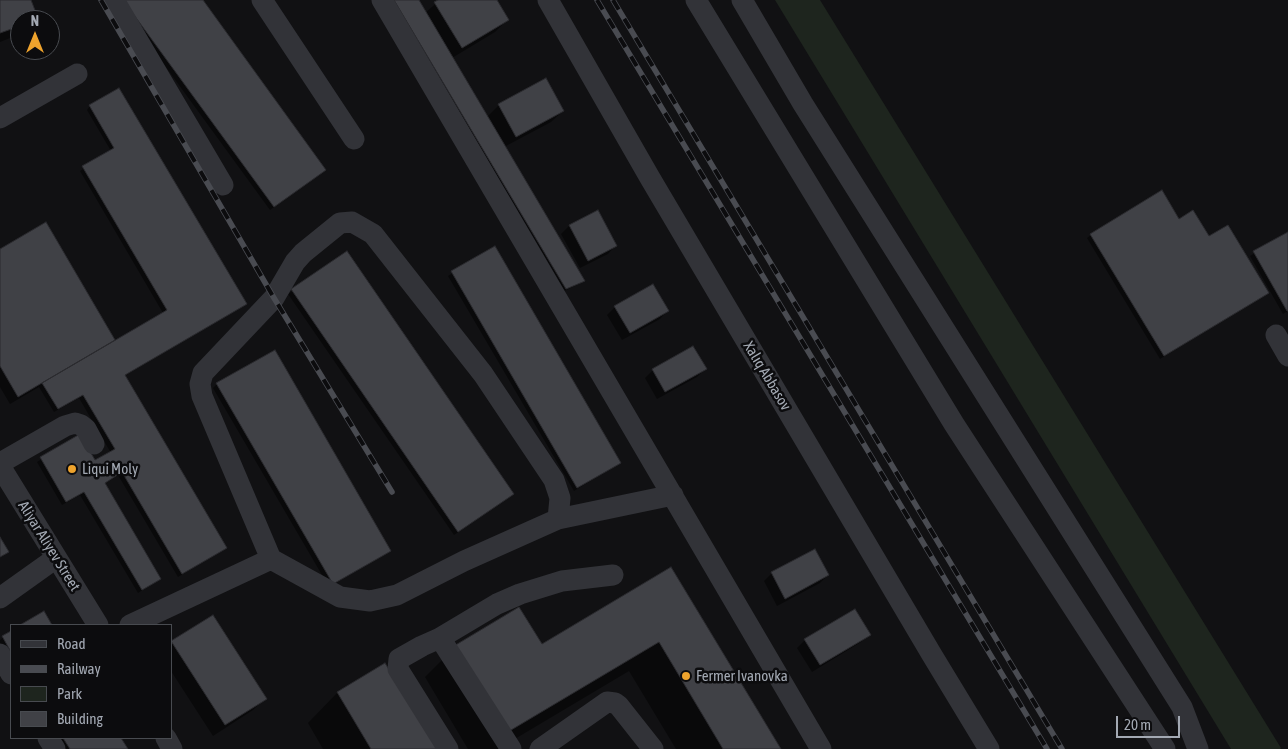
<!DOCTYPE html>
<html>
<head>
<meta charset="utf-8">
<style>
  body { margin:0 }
  #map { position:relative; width:1288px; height:749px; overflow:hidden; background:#111113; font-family:"Asap Condensed",sans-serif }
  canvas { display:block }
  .legend { position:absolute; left:10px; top:624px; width:162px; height:115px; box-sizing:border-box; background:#0c0c0e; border:1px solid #484b50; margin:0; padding:6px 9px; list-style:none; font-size:15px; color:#a3a9b3 }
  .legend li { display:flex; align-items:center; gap:10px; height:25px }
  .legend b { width:25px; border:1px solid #484b50 }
  .north { position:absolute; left:10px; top:10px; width:50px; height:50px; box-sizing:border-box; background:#0c0c0e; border:1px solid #484b50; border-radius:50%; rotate:0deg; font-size:14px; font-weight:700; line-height:20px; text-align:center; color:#a3a9b3 }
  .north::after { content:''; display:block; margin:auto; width:18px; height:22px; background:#eea32d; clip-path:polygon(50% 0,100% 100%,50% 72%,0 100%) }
  .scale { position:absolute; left:1116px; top:716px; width:64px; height:22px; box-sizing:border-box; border:2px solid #a3a9b3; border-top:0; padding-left:6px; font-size:15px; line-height:18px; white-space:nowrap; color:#a3a9b3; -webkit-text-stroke:4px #0c0c0e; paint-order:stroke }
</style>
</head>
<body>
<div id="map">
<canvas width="1288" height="749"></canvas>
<ul class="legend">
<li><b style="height:6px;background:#323338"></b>Road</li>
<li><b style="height:6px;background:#494b51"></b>Railway</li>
<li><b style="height:14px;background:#1e251e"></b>Park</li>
<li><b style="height:14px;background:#404146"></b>Building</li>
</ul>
<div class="north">N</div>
<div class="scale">20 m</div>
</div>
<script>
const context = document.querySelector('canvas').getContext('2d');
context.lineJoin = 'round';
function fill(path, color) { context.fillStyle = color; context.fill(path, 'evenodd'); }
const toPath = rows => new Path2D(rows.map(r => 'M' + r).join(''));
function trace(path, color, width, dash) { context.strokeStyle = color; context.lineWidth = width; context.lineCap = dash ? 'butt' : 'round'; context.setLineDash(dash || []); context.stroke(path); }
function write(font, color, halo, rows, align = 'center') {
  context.font = font + ' "Asap Condensed",sans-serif'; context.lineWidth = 5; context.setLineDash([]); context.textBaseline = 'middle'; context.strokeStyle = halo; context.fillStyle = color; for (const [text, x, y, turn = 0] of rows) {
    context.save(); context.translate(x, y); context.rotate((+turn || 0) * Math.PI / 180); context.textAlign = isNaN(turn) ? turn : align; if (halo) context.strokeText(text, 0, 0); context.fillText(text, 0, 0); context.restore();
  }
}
const green = toPath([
  [775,0,820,0,1281,748,1280,749,1231,749]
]);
const shadow = toPath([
  [0,0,29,0,37,18,35,20,20,20,20,34,0,42],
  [117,0,201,0,320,173,270,210],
  [388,0,417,0,425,13,440,0,495,0,507,20,495,32,452,58,487,117,499,105,546,80,563,111,551,122,504,147,583,280,579,284,562,292],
  [90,106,241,307,124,376,225,548,178,577,118,475,104,484,160,578,138,593,80,495,62,505,37,462,79,436,95,462,111,453,79,398,54,412,39,387,10,404,0,387,0,251,46,224,115,341,163,313,80,171,111,151,87,110],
  [597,211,615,246,608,254,580,268,561,234,569,226],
  [1178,220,1209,238,1267,293,1160,359,1087,238,1091,235],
  [1288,233,1288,311,1283,314,1250,256],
  [494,247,620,463,574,491,448,276],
  [347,253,509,497,454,535,288,294],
  [615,307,667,311,660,319,622,340,607,315],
  [705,369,697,377,657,399,645,378,653,370],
  [217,384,390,550,329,587,213,388],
  [671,569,779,749,676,749,629,671,498,749,468,749,425,677,455,647,542,646],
  [772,573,828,575,820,583,777,606,764,581],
  [11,632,11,683,0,664,0,640],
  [869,634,861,642,812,672,797,648,805,640],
  [172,642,265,698,253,710,213,736,171,671],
  [384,665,436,749,323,749,308,723,337,693],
  [44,738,119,738,126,749,51,749]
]);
const building = toPath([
  [0,0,31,0,38,18,20,20,20,26,0,33,0,0],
  [123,0,203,0,326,170,274,207,123,0],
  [394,0,419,0,585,281,566,289,394,0],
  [438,0,497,0,509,20,462,48,434,2,438,0],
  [546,78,564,111,516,137,498,104,546,78],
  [119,88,247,304,125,375,227,548,182,574,122,472,105,483,161,579,142,590,84,492,66,502,40,457,80,434,95,460,115,449,83,395,58,409,42,383,167,310,82,166,114,148,89,105,119,88],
  [1162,190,1179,219,1193,210,1209,236,1228,225,1269,293,1164,356,1090,234,1162,190],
  [598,210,617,246,588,261,569,225,598,210],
  [46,222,115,340,18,397,0,366,0,249,46,222],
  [1288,232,1288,311,1287,311,1253,251,1288,232],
  [495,246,621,463,577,488,451,271,495,246],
  [347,251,514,494,458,532,291,289,347,251],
  [653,284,669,311,630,333,614,306,653,284],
  [693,346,707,369,665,392,652,369,693,346],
  [275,350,391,551,333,584,216,383,275,350],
  [0,537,9,552,0,557,0,537],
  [815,549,829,575,785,599,771,572,815,549],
  [671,567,781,749,723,749,659,642,506,733,454,646,519,607,542,644,671,567],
  [855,609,871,635,820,665,804,639,855,609],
  [44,611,52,625,20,625,44,611],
  [213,615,267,699,225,725,171,641,213,615],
  [11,631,11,652,2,636,11,631],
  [385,663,437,749,371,749,337,692,385,663],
  [63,738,121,738,128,749,70,749,63,738]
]);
const minor = toPath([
  [114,0,223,185],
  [262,0,354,139],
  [382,0,821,749],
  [548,0,650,178,932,655,989,749],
  [696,0,954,424,1165,749],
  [742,0,803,104,1182,707,1198,749],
  [0,118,77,74],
  [1276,335,1288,356],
  [0,463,65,426,75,423,81,425,86,429,94,444],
  [0,466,98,625],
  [271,559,340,597,370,601,397,595,464,561,558,519,673,495],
  [0,598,56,558],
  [130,625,271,559,202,396,200,384,203,373,274,298,295,262,303,253,340,223,352,222,373,234,483,374,554,480,560,498,558,519],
  [440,638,497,604,520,594,562,581,613,575],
  [0,654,11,674],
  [48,738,55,749],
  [166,738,172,749],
  [448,749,398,669,399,659,422,646,440,638,511,749],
  [540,749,607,702,615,703,619,706,653,749]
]);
const rail = toPath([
  [101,0,274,298,392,492],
  [597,0,1047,749],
  [613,0,1062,749]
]);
const markers = [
  [72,469,5,"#eea32d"],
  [686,676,5,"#eea32d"]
];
const streetNames = [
  ["Xalıq Abbasov",767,376,59],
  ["Aliyar Aliyev Street",49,546,58]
];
const poiNames = [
  ["Liqui Moly",82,469],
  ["Fermer Ivanovka",696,676]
];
fill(green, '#1e251e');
fill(shadow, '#0007');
fill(building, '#404146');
trace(building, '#2b2b2f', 1);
trace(minor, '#323338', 21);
trace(rail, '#494b51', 5.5);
trace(rail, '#0c0c0e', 4, [11]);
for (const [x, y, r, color] of markers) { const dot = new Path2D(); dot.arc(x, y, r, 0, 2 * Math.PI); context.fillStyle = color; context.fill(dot); trace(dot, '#0c0c0e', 2); }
write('15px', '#a3a9b3', '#0c0c0e', streetNames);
write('15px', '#a3a9b3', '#0c0c0e', poiNames, 'left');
</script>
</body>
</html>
